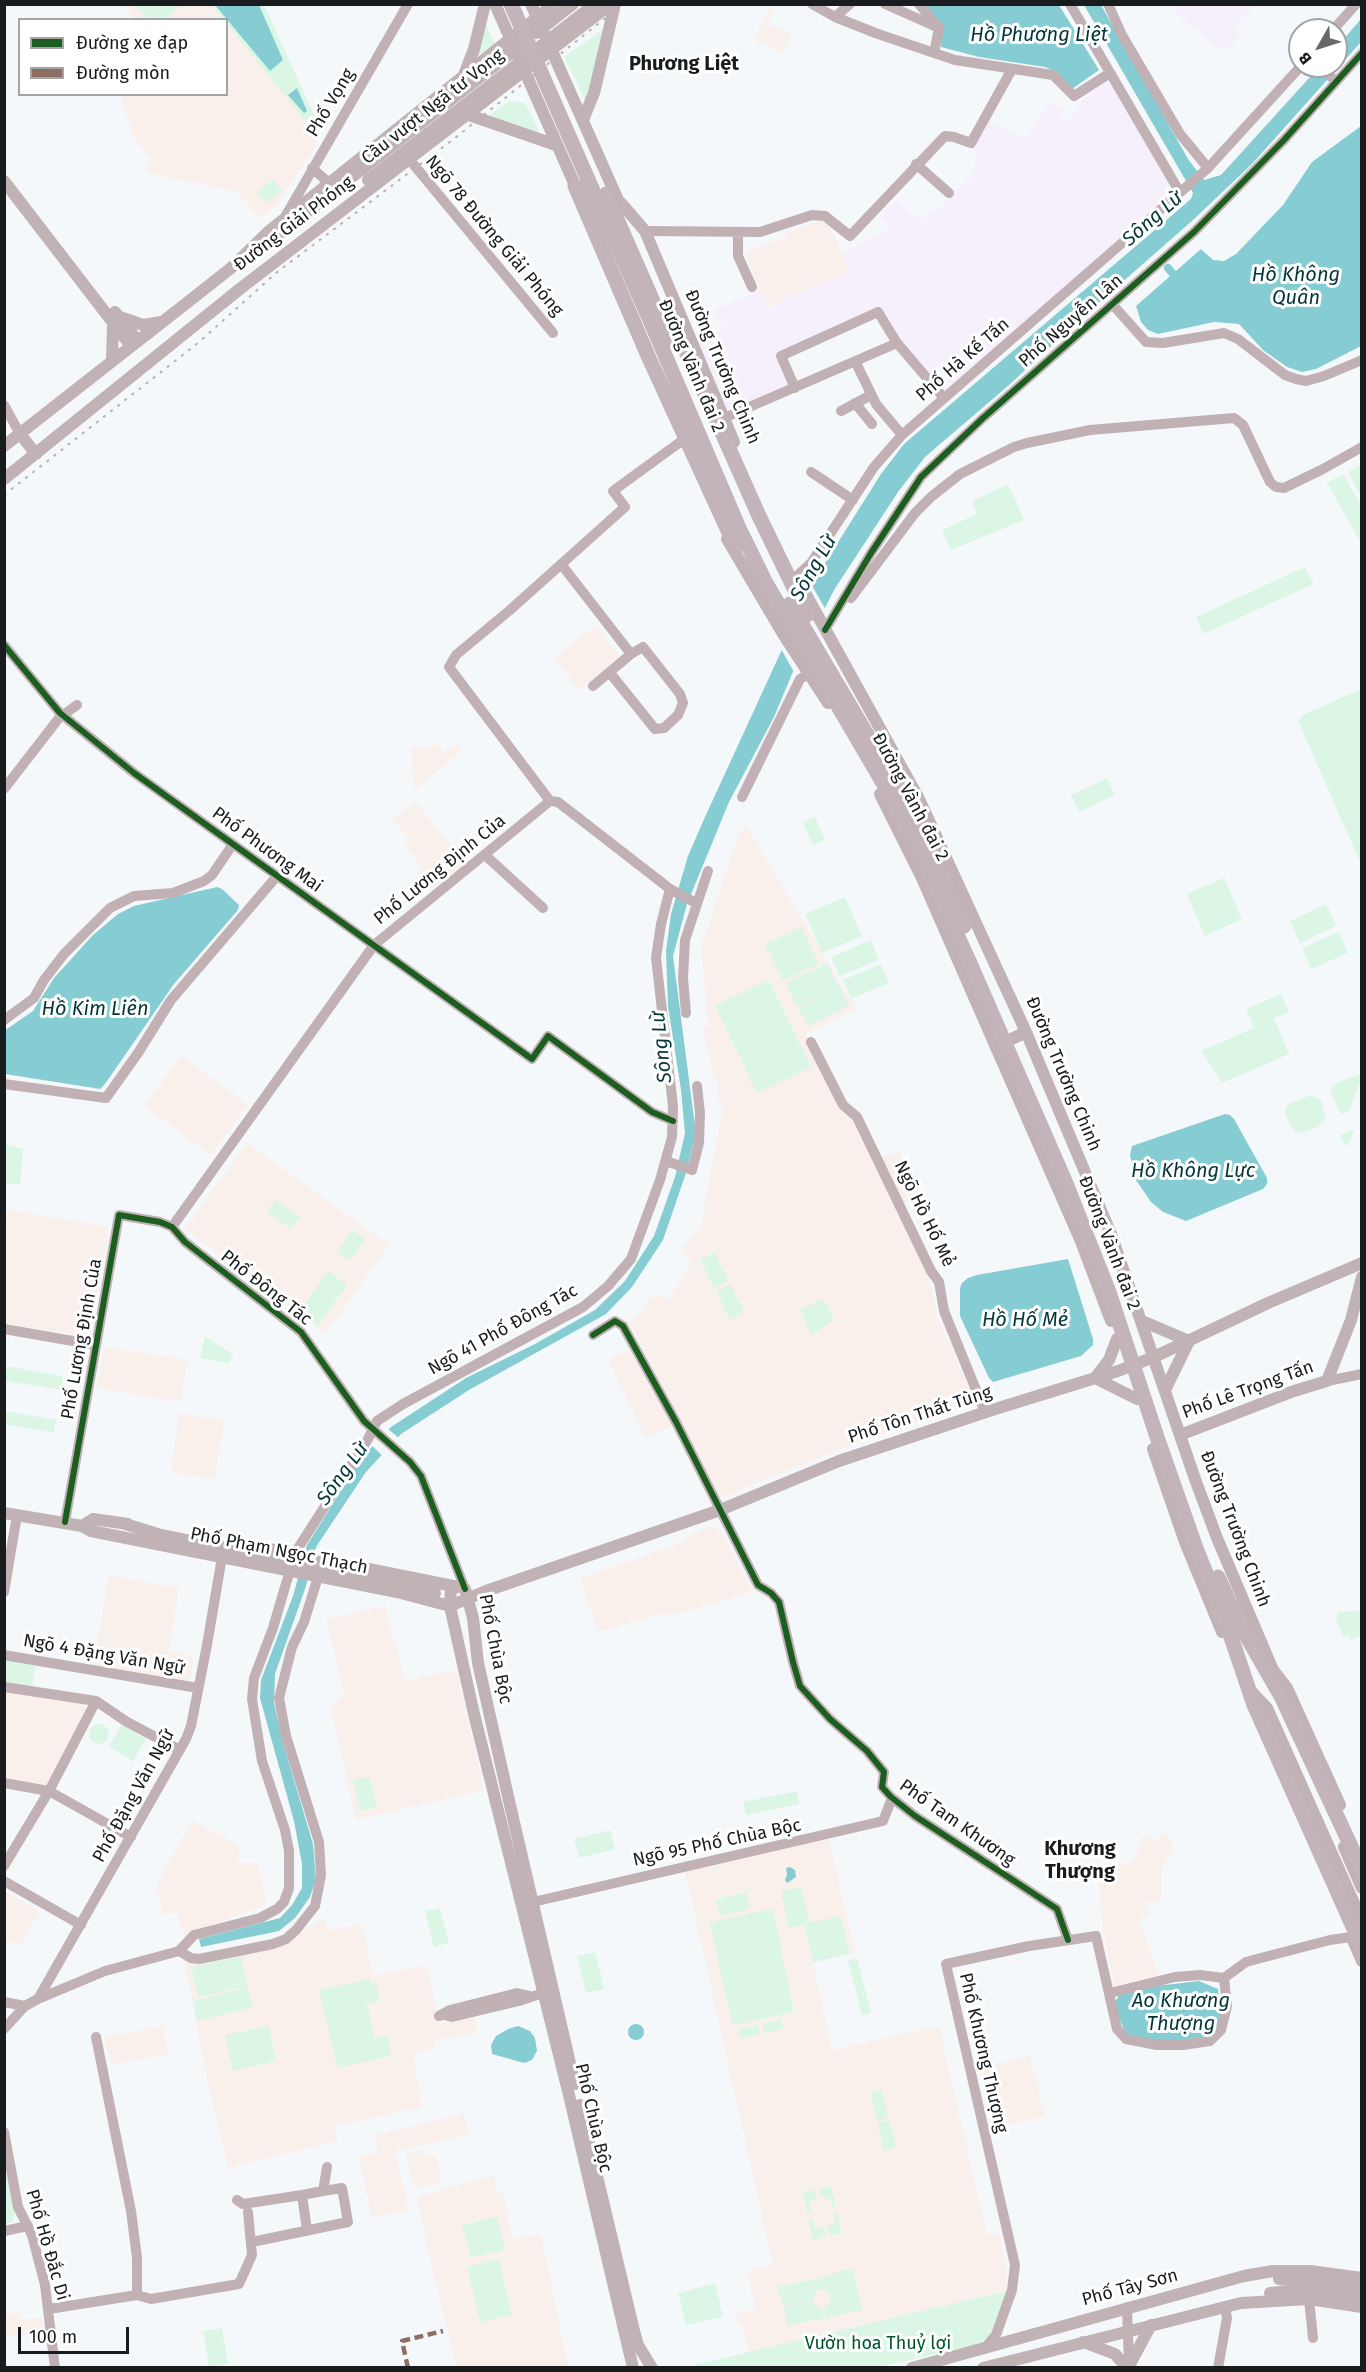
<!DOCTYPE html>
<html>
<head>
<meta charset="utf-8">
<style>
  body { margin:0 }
  #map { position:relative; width:1366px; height:2372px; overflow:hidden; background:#f5f8fb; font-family:"Fira Sans",sans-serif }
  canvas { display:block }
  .frame { position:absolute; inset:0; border:6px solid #191c1e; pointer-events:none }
  .legend { position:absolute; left:18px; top:18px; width:210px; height:78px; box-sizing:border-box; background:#fff; border:2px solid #a3a4a5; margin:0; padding:8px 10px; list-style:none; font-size:18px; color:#191c1e }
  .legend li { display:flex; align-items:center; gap:12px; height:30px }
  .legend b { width:30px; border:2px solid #a3a4a5 }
  .north { position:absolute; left:1288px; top:18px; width:60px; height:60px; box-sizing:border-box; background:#fff; border:2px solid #a3a4a5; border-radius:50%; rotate:231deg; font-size:16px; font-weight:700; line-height:24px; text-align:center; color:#191c1e }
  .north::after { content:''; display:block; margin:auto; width:21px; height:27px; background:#66696b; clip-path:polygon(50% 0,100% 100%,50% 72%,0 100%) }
  .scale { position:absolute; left:18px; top:2327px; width:111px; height:27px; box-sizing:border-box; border:3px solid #191c1e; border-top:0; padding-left:8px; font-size:18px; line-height:21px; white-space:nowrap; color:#191c1e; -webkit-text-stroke:4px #fff; paint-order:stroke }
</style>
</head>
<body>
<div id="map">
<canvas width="1366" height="2372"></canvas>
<div class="frame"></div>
<ul class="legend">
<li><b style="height:8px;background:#1b5e20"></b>Đường xe đạp</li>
<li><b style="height:8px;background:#8d6e63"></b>Đường mòn</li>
</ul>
<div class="north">B</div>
<div class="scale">100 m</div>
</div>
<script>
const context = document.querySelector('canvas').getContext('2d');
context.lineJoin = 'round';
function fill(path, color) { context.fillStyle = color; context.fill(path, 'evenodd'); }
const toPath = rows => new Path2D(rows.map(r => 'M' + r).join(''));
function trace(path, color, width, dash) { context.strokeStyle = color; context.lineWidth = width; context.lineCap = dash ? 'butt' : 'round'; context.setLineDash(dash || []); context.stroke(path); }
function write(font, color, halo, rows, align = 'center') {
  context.font = font + ' "Fira Sans",sans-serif'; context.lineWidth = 6; context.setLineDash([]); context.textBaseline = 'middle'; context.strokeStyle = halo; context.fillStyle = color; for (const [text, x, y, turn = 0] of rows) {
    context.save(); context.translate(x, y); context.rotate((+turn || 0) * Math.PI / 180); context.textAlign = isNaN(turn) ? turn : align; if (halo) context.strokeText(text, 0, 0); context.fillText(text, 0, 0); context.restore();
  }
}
const industrial = toPath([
  [1169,5,1257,5,1236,23,1237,25,1233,28,1240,36,1231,48,1215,48],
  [1109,78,1168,181,1161,201,946,393,898,339,880,309,776,356,789,388,729,412,698,341,722,330,713,311,760,289,769,307,848,271,842,254,890,229,879,216,897,200,917,219,940,208,953,194,974,172,977,156,971,151,987,121,1025,139,1049,104,1063,109,1060,118,1070,122,1083,99]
]);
const education = toPath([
  [122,5,264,5,320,128,315,147,278,204,260,219,236,191,147,173,150,155,147,155,131,133,132,127,122,100,125,95,226,94,226,20,134,19],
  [769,8,774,9,768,24,791,34,783,52,755,40],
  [820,221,829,223,849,271,768,307,745,254,777,239,780,240,787,237,787,233],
  [596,625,618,654,618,659,578,690,554,658],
  [437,742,444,752,457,744,462,751,414,790,411,747,423,747,425,750],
  [416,802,466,865,433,889,417,875,423,869,404,845,410,840,393,819],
  [747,827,856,1009,805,1034,840,1105,862,1129,930,1280,937,1316,975,1402,835,1451,720,1498,685,1427,629,1322,648,1307,644,1302,659,1294,670,1300,691,1262,682,1248,700,1230,720,1122,721,1102,717,1101,717,1078,714,1079,703,1028,708,1026,701,949,738,834],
  [181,1056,248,1105,211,1155,144,1106],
  [247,1143,389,1245,326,1333,270,1291,268,1293,185,1229],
  [899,1151,917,1198,902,1204,880,1159],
  [8,1210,109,1227,91,1337,5,1324,4,1231],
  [104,1347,188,1360,180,1402,97,1388],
  [629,1350,672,1425,646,1438,608,1360],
  [179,1413,224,1421,215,1479,171,1472],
  [709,1527,721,1530,752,1592,684,1612,651,1616,608,1630,598,1630,580,1578,681,1543,688,1536],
  [109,1575,179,1588,169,1651,193,1656,189,1684,93,1667],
  [385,1606,405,1681,456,1670,484,1790,356,1820,331,1709,336,1700,344,1696,327,1619],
  [4,1691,83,1704,87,1711,49,1785,42,1787,5,1780],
  [194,1821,239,1846,239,1863,257,1863,267,1905,184,1935,177,1912,163,1915,156,1888,166,1865],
  [1162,1833,1173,1841,1171,1851,1162,1868,1161,1901,1146,1901,1149,1917,1139,1919,1159,1977,1115,1989,1102,1925,1099,1882,1108,1867,1133,1862,1144,1835,1155,1842],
  [828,1837,855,1952,813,1963,832,2050,939,2026,987,2235,1000,2233,1008,2283,1006,2291,749,2352,742,2325,739,2325,736,2314,756,2310,747,2271,773,2265,685,1871],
  [5,1891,40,1912,21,1944,5,1942],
  [325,1920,328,1930,362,1925,373,1976,426,1965,440,2024,475,2015,477,2030,475,2033,434,2040,435,2048,413,2053,422,2107,334,2126,337,2141,228,2168,209,2090,184,1959,288,1943,313,1923],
  [163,2026,168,2054,111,2065,104,2037],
  [1030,2056,1045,2116,1004,2126,991,2118,979,2068],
  [464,2114,469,2135,395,2151,409,2210,372,2218,359,2157,378,2152,374,2135],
  [423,2150,425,2157,435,2155,442,2183,417,2188,413,2186,405,2154],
  [494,2176,498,2193,503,2192,513,2239,541,2234,568,2367,456,2367,417,2202,421,2195],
  [20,2312,22,2320,42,2317,44,2330,5,2337,5,2314]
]);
const green = toPath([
  [135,5,182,5,163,20,147,19],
  [211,5,264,5,320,128,306,122,227,24,226,20,223,19],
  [486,24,495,44,477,58],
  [605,28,587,104,564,57],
  [510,101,525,103,540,133,492,120,491,114],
  [274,179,282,191,266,203,257,192],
  [1361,464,1361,496,1348,472],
  [1343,474,1361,504,1361,543,1327,483],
  [1008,484,1024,520,951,550,942,530,977,514,972,501],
  [1305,567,1313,584,1204,634,1196,617],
  [1361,689,1361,864,1298,721,1303,715],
  [1107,778,1115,795,1079,812,1071,795],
  [815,817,825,840,813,845,803,822],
  [1224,878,1242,919,1205,936,1187,894],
  [845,897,862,936,822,953,805,914],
  [1324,905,1328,907,1336,926,1300,943,1290,921],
  [801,927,819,964,783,981,765,944],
  [1339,932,1348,953,1311,969,1302,948],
  [871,940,879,960,839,976,831,957],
  [827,963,849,1006,808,1026,798,1007,836,987,797,1006,786,983],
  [881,964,889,983,851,999,843,980],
  [769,980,811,1067,757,1093,715,1005],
  [1281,994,1289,1012,1274,1018,1289,1054,1222,1083,1201,1051,1254,1028,1246,1009],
  [1359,1074,1361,1079,1349,1111,1344,1114,1340,1113,1331,1094,1331,1088,1337,1083],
  [1311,1095,1321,1101,1326,1119,1315,1128,1302,1133,1295,1132,1285,1115,1286,1107,1291,1103],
  [1352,1129,1354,1132,1346,1147,1340,1135],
  [5,1144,23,1149,20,1184,6,1184],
  [276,1200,300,1217,291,1229,267,1213],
  [352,1230,365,1239,350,1261,337,1252],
  [714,1252,729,1280,714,1288,700,1260],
  [328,1271,347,1285,318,1326,299,1312],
  [730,1284,745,1312,730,1320,716,1292],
  [824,1299,834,1318,833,1321,811,1335,800,1309],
  [205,1337,233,1354,229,1363,200,1358],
  [5,1366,63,1376,61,1390,5,1381],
  [4,1411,56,1420,54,1433,5,1424],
  [1361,1611,1361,1635,1350,1640,1348,1635,1343,1637,1336,1619,1338,1612],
  [4,1659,36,1665,32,1687,5,1682],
  '89 1734a10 10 0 1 1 20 0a10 10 0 1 1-20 0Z',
  [121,1725,146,1739,133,1761,109,1747],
  [370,1777,377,1807,360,1811,353,1780],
  [797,1791,799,1804,746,1815,743,1802],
  [610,1830,615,1849,579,1858,574,1839],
  [801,1887,809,1923,841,1916,850,1954,813,1962,804,1925,789,1928,781,1891],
  [746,1892,750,1909,720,1916,716,1900],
  [440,1908,449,1943,434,1947,425,1911],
  [773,1909,794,2012,732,2025,710,1922],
  [595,1952,604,1989,586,1993,577,1956],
  [241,1956,248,1986,198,1997,191,1967],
  [857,1958,871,2013,862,2015,848,1960],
  [370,1979,371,1984,376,1983,380,2001,367,2004,375,2038,388,2035,391,2056,338,2068,319,1990],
  [248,1987,253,2007,197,2021,193,2001],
  [781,2019,783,2029,764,2034,762,2024],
  [758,2025,760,2034,741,2039,738,2029],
  [269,2026,276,2061,233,2071,225,2035],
  [882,2090,888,2118,877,2121,870,2093],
  [890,2120,896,2148,884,2151,878,2123],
  [4,2151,15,2211,12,2222,5,2225],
  [831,2186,836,2206,832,2207,829,2197,821,2198,818,2189],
  [815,2190,817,2199,809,2201,811,2212,807,2213,803,2192],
  [837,2212,842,2233,829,2236,827,2226,835,2224,833,2213],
  [497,2217,505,2250,471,2258,462,2225],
  [812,2218,815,2229,823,2227,826,2237,813,2240,808,2219],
  [499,2259,512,2315,480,2322,467,2267],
  [853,2268,862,2310,826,2318,824,2308,828,2305,830,2297,842,2293,830,2296,825,2290,819,2289,815,2293,813,2300,783,2307,777,2287,816,2279,819,2289,817,2278],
  [715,2283,723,2317,686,2325,678,2293],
  [1006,2291,1012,2295,991,2337,974,2345,879,2367,681,2368],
  [812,2301,817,2307,822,2308,825,2318,787,2326,784,2308],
  [222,2328,228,2364,209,2367,203,2331]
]);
const water = toPath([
  [215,5,259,5,283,60,270,71],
  [922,5,1059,5,1099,70,1072,89,1058,73,1045,67,979,57,941,47,941,28],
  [1084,5,1101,5,1188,159,1204,180,1221,175,1320,66,1336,66,1336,48,1361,19,1361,42,1252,164,1193,220,1086,314,1008,386,925,457,898,492,834,590,792,674,774,717,729,802,687,904,673,956,696,1134,685,1176,663,1240,632,1287,606,1314,469,1390,401,1434,366,1472,316,1547,305,1589,275,1674,274,1703,283,1743,313,1844,316,1879,310,1897,295,1918,279,1931,201,1947,199,1939,280,1918,292,1905,302,1888,302,1864,294,1821,260,1698,261,1680,293,1596,307,1545,363,1456,391,1427,466,1378,535,1344,595,1310,625,1281,654,1236,675,1177,685,1133,681,1090,668,1006,666,951,671,914,688,856,705,817,813,582,881,474,904,444,1191,199,1193,193],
  [297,88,307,111,304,113,288,95],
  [1361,126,1361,346,1316,369,1302,372,1287,367,1263,350,1239,324,1214,322,1158,334,1148,330,1141,322,1136,306,1201,249,1213,260,1224,261,1236,254,1283,205,1312,162],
  [217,887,222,889,239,905,238,910,174,984,105,1084,100,1089,5,1074,4,1031,33,1011,54,978,93,935,118,914,134,906],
  [1225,1114,1230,1115,1234,1119,1267,1178,1267,1184,1263,1189,1186,1221,1163,1212,1151,1202,1136,1180,1130,1155,1132,1146],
  [1068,1259,1093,1339,1093,1345,1081,1356,993,1382,989,1378,960,1316,960,1288,962,1283,968,1278,977,1275],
  [790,1867,795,1870,796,1877,787,1883,785,1880,787,1875,786,1868],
  [1199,1981,1218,1989,1222,2023,1198,2041,1155,2043,1125,2033,1114,2004,1122,1990],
  '628 2032a8 8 0 1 1 16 0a8 8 0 1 1-16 0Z',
  [518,2026,530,2031,535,2038,537,2051,532,2060,524,2063,492,2054,491,2045,496,2036,508,2029]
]);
const pier = toPath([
  [810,582,827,612,795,674,780,647],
  [386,1427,400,1439,384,1457,370,1444]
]);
const canal = toPath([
  [1168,268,1173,274]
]);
const minor = toPath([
  [812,4,835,17,878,34,955,60,1053,75,1074,96,1110,73],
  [885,4,939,28],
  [919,4,939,28,934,53],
  [1070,4,1179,191],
  [1108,4,1122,35,1180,134,1208,168],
  [835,17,850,4],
  [1333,30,1356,4],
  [1318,66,1336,81],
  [409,159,553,333],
  [916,164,949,193],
  [312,168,329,183],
  [285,217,408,4],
  [645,231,760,232,812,215,825,216,850,236,945,136,954,137,971,143,1012,69],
  [738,232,738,256,752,287],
  [1113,305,1146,342,1163,343,1224,333,1238,339,1285,375,1296,379,1306,381,1324,376,1362,360],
  [856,363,876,404,902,435],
  [795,388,781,356,878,312,897,343,944,398],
  [855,403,872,424],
  [4,405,20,434],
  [841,411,871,395],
  [724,418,897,343],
  [811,472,853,500],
  [561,564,631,654],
  [796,577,811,563,874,467,902,435,1208,168,1301,66],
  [849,597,851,598,915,513,931,497,960,474,1014,447,1027,443,1090,430,1234,418,1243,425,1270,482,1276,487,1284,488,1323,469,1362,447],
  [825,630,871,553,921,477,983,418,1194,232,1284,140,1362,53],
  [4,645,60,713,134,773,532,1059,548,1036,652,1112,673,1121],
  [593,686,631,654,643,647,680,694,683,703,678,715,664,728,655,729,610,673],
  [4,789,59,718,77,705],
  [742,797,800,679,810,673],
  [550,801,449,667,456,655,510,610,625,507,613,491,683,440],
  [550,801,558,802,670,889,696,903],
  [485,855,543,908],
  [686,1013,683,978,685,940,708,871],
  [4,1020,34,998,44,980,64,954,110,908,134,896,173,893,204,881,212,875,233,844],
  [811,1042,843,1105,857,1117,931,1271,939,1282,944,1311,985,1412],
  [4,1084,106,1098,138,1053,171,1000,277,876],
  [666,1161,692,1170,699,1143,700,1113,697,1086],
  [172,1227,374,945,550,801],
  [4,1329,96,1345],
  [593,1335,615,1321,623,1326,676,1422,758,1585,771,1593,779,1602,793,1662,800,1686,830,1719,867,1751,884,1772,882,1787,891,1797,915,1816,1057,1909,1068,1940],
  [1327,1381,1362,1374],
  [65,1522,119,1215,160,1222,172,1227,185,1242,301,1332,364,1421,410,1462,421,1476,465,1589],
  [295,1553,368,1439,377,1421,403,1404,583,1307,608,1286,631,1259,660,1180,672,1137,673,1106,656,958,661,924,670,889],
  [4,1592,17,1515],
  [4,1655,198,1688],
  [4,1687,96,1701,127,1722,180,1750],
  [4,1783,49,1791,131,1837],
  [4,1866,49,1791,96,1701],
  [4,1881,81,1925],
  [533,1902,883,1821,892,1798],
  [179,1951,191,1958,199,1959,273,1944,286,1939,296,1930,315,1906,321,1875,319,1842,286,1736,279,1698,292,1647,304,1622,318,1577],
  [1110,1993,1175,1977,1200,1975,1224,1978,1246,1962,1257,1959,1330,1940,1351,1937],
  [38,1999,186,1739,191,1726,207,1645,222,1557],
  [4,2002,25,2006],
  [444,2015,452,2017,477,2011,519,2001,543,1993],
  [439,2016,450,2010,517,1993,530,1996],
  [4,2029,25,2006,38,1999,105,1971,179,1951,194,1935,260,1918,277,1909,284,1902,289,1888,289,1851,285,1830,262,1761,252,1699,254,1678,273,1628,290,1570],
  [96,2037,131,2211,137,2258,137,2295],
  [575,2085,581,2084],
  [4,2132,18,2207,32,2235,45,2285,55,2368],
  [237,2200,243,2204,302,2195],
  [307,2230,302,2195,323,2191,327,2167],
  [4,2231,28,2226],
  [252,2242,348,2222,342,2188,323,2191],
  [1309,2299,1313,2338],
  [1127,2307,1129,2367],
  [49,2309,137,2295,151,2299,239,2284,252,2255,248,2212],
  [984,2349,996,2335,1012,2290,1015,2265,946,1964,1029,1946,1096,1936,1117,2029,1126,2039,1157,2045,1183,2045,1210,2041,1221,2030,1227,2006,1224,1978],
  [1218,2368,1227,2318,1225,2307]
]);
const major = toPath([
  [495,4,578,192],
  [531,4,622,209],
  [536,33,573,4],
  [464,75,474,49,485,4],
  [469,115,556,145],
  [583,120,594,93,615,4],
  [368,180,595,4],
  [4,181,131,346],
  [621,203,645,231,734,442],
  [257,251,520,46],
  [115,312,138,341],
  [120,317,143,325,161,322],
  [112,361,113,324],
  [20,434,36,454],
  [4,446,193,298,231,268,268,232,554,4],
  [4,479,241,288,611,4],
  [727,539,783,634,828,703],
  [798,580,919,799,1026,1032,1111,1234,1195,1479,1217,1538,1273,1670],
  [880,794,922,878,1080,1239,1111,1321],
  [997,1046,1026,1032],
  [1142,1321,1189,1341],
  [1095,1378,1137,1399],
  [1095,1378,1109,1360,1117,1339],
  [1165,1390,1189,1341],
  [1180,1435,1294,1391,1327,1381,1351,1320,1362,1277],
  [1153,1449,1185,1542,1222,1632],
  [4,1513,82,1526,91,1531,397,1592,450,1606,486,1591,720,1510,839,1461,992,1410,1118,1371,1154,1357,1268,1303,1362,1263],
  [122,1523,161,1535,392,1582,435,1593],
  [82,1526,93,1519,128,1524],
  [234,1542,458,1587],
  [451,1586,450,1606,474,1714,569,2095,633,2368],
  [465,1589,473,1618,478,1663,510,1805,573,2076],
  [1273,1670,1287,1688,1340,1805],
  [1251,1691,1267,1708,1362,1921],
  [1344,1847,1362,1888],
  [1352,1938,1362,1961],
  [580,2105,634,2331,638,2345,652,2368],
  [1279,2279,1328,2281,1362,2287],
  [1270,2293,1297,2290,1334,2293,1362,2297],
  [1083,2342,1115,2354,1127,2368],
  [1129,2366,1151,2325],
  [912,2368,1244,2276,1273,2271,1310,2271,1362,2278],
  [983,2368,1241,2303,1309,2299,1362,2307]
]);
const highway = toPath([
  [511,4,659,341,739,528,766,583,883,783,924,862,970,963,1065,1181,1109,1292,1157,1437,1196,1548,1228,1628,1254,1705,1362,1947],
  [575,186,649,358,729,533,737,545],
  [606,194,670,340],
  [672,320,759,516,807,615],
  [790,604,891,775,934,857,964,926],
  [1218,1577,1239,1623,1282,1698,1362,1870]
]);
const rail = toPath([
  [4,495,198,343,276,273,455,138,623,4]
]);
const quiet = toPath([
  [408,2368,402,2341,443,2331]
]);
const cycleway = toPath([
  [825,630,871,553,921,477,983,418,1194,232,1284,140,1362,53],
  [4,645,60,713,134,773,532,1059,548,1036,652,1112,673,1121],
  [593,1335,615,1321,623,1326,676,1422,758,1585,771,1593,779,1602,793,1662,800,1686,830,1719,867,1751,884,1772,882,1787,891,1797,915,1816,1057,1909,1068,1940],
  [65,1522,119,1215,160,1222,172,1227,185,1242,301,1332,364,1421,410,1462,421,1476,465,1589]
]);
const streetNames = [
  ["Phố Vọng",331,103,-59],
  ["Cầu vượt Ngã tư Vọng",433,107,-38],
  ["Đường Giải Phóng",294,224,-37],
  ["Ngõ 78 Đường Giải Phóng",494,236,50],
  ["Phố Nguyễn Lân",1071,321,-41],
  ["Phố Hà Kế Tấn",963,360,-41],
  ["Đường Vành đai 2",691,366,67],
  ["Đường Trường Chinh",722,367,67],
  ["Đường Vành đai 2",910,797,62],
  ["Phố Phương Mai",267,850,36],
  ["Phố Lương Định Của",440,870,-39],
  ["Đường Trường Chinh",1063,1074,67],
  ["Ngõ Hồ Hố Mẻ",924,1214,64],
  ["Đường Vành đai 2",1109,1243,69],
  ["Phố Đông Tác",266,1288,38],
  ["Ngõ 41 Phố Đông Tác",503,1330,-29],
  ["Phố Lương Định Của",82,1339,-80],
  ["Phố Lê Trọng Tấn",1248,1390,-20],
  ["Phố Tôn Thất Tùng",920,1415,-18],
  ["Đường Trường Chinh",1235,1529,69],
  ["Phố Phạm Ngọc Thạch",279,1551,11],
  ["Phố Chùa Bộc",495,1649,79],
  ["Ngõ 4 Đặng Văn Ngữ",104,1655,10],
  ["Phố Đặng Văn Ngữ",134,1796,-61],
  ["Phố Tam Khương",957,1823,35],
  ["Ngõ 95 Phố Chùa Bộc",717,1843,-12],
  ["Phố Khương Thượng",983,2053,77],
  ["Phố Chùa Bộc",593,2118,77],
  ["Phố Hồ Đắc Di",47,2245,74],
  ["Phố Tây Sơn",1130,2288,-15]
];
const parkNames = [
  ["Vườn hoa Thuỷ lợi",878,2344]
];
const waterNames = [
  ["Hồ Phương Liệt",1039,35],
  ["Sông Lừ",1153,219,-41],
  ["Hồ Không",1296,275],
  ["Quân",1296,298],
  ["Sông Lừ",814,568,-60],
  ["Hồ Kim Liên",95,1009],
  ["Sông Lừ",662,1047,-96],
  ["Hồ Không Lực",1193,1171],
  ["Hồ Hố Mẻ",1025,1320],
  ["Sông Lừ",343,1474,-54],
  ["Ao Khương",1181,2001],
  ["Thượng",1181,2024]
];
const neighbourhoodNames = [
  ["Phương Liệt",684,64],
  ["Khương",1080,1849],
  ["Thượng",1080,1872]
];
fill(industrial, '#f6effc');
fill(education, '#f9f0ec');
fill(green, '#dcf6e6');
fill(water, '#85cdd2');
fill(pier, '#f5f8fb');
trace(canal, '#85cdd2', 8);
trace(minor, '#c1b1b4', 10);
trace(major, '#c0b2b5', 12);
trace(highway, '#c2b4ba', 15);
trace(rail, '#b9b2b4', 2, [3, 6]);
trace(quiet, '#8d6e63', 4.5, [9, 4.5]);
trace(cycleway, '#1b5e20', 6);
write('18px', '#191c1e', '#fff', streetNames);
write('18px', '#00562d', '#fff', parkNames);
write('italic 20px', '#043639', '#fff', waterNames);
write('bold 20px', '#191c1e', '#fff', neighbourhoodNames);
</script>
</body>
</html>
